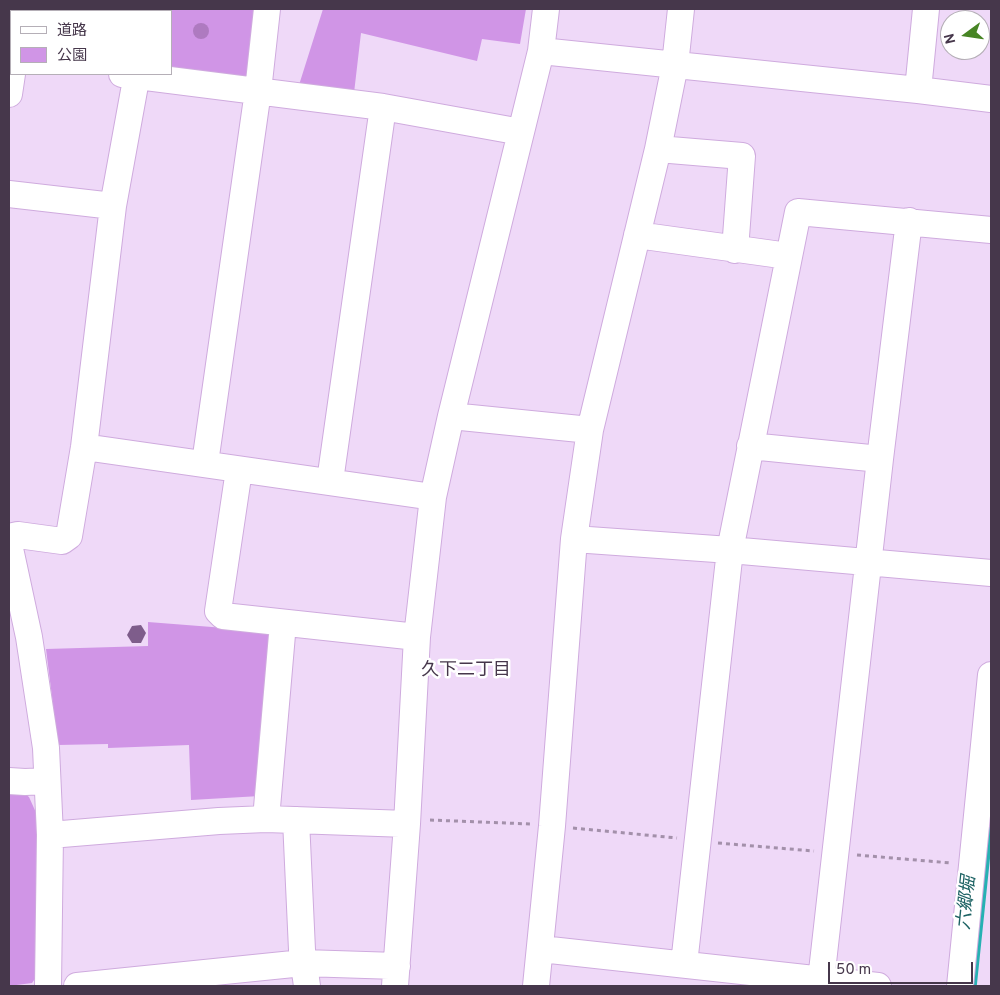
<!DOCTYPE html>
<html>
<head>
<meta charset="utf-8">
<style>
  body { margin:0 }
  #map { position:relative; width:1000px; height:995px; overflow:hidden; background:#efd9f8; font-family:Overpass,"Noto Sans JP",sans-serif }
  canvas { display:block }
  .frame { position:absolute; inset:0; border:10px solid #46374b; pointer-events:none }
  .legend { position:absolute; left:10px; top:10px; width:162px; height:65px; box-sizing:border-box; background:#fff; border:1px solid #b5afb7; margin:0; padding:6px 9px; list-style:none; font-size:15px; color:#46374b }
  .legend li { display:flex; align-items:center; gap:10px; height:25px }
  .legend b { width:25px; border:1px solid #b5afb7 }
  .north { position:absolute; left:940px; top:10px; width:50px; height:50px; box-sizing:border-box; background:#fff; border:1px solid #b5afb7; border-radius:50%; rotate:256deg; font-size:14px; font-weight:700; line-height:20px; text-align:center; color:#46374b }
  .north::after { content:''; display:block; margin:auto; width:18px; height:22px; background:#478524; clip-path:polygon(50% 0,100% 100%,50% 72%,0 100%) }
  .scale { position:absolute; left:828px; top:962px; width:145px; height:22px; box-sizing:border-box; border:2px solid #46374b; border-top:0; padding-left:6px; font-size:15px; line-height:18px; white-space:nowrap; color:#46374b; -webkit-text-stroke:4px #fff; paint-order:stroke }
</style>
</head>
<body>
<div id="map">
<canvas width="1000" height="995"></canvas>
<div class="frame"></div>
<ul class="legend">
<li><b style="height:6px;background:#fff"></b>道路</li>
<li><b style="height:14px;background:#d095e6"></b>公園</li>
</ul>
<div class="north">N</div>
<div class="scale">50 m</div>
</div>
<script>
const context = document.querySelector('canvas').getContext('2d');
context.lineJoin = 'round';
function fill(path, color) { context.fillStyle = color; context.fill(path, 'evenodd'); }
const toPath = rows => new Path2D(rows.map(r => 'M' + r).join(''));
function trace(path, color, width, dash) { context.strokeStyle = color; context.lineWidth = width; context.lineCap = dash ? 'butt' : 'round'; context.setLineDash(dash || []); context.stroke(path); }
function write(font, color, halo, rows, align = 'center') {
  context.font = font + ' Overpass,"Noto Sans JP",sans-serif'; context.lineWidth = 5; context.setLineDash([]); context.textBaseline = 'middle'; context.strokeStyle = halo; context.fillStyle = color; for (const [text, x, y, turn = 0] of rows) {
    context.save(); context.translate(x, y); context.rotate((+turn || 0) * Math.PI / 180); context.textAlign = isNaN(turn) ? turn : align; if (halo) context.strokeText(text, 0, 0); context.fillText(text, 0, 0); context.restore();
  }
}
const green = toPath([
  [159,9,258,9,248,76,245,77,171,70,171,11,158,11],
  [323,9,526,9,520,44,482,39,477,61,361,33,354,93,299,85],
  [148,622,276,632,260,796,191,800,189,745,108,748,108,744,58,745,46,649,148,646],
  [9,790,21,791,29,797,38,817,39,973,32,983,9,986]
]);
const stream = toPath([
  [974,986,991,822]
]);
const building = toPath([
  [141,625,146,633,141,643,132,643,127,635,132,626]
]);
const path = toPath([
  [430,820,531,824],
  [573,828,677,838],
  [718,843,814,851],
  [857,855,951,863]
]);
const minor = toPath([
  [20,11,20,9],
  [151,11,152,9],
  [541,51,918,90,991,99],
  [122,74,383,107,521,132],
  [918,90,926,9],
  [9,94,12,74],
  [658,149,742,156,735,250],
  [9,194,113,206],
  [637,235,788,256],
  [451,416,590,430],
  [750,446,880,459],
  [84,447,433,497],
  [205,463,258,91,267,9],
  [239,470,218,611,223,616,417,637],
  [330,481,383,107],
  [9,537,18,535,62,541,69,536,84,447,113,206,137,74],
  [574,539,730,550,991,573],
  [9,544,29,637,46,748,50,835,48,986],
  [9,781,25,782,47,781],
  [266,819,283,623],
  [296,820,302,950,307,986],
  [50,835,219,821,266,819,407,824],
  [541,949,878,986],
  [684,964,730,550,798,212,991,230],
  [821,980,880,459,909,221],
  [77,986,303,963,397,966],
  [395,986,407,824,417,637,433,497,451,416,541,51,546,9],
  [536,986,552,826,574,539,590,430,658,149,675,65,681,9],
  [960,986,991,675]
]);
const trees = [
  [201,31]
];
const neighbourhoodNames = [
  ["久下二丁目",466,671]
];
const waterNames = [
  ["六郷堀",968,903,-84]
];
fill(green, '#d095e6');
trace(stream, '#27b1b3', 5.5);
fill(building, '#7e5d8b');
trace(minor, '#cfabde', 28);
trace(path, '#a390aa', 3, [4, 4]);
trace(minor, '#fff', 26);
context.fillStyle = '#ae7ac0';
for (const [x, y] of trees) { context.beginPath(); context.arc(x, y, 8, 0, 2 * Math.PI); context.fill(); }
write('18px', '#46374b', '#fff', neighbourhoodNames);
write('italic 18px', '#1c6263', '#fff', waterNames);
</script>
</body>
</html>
